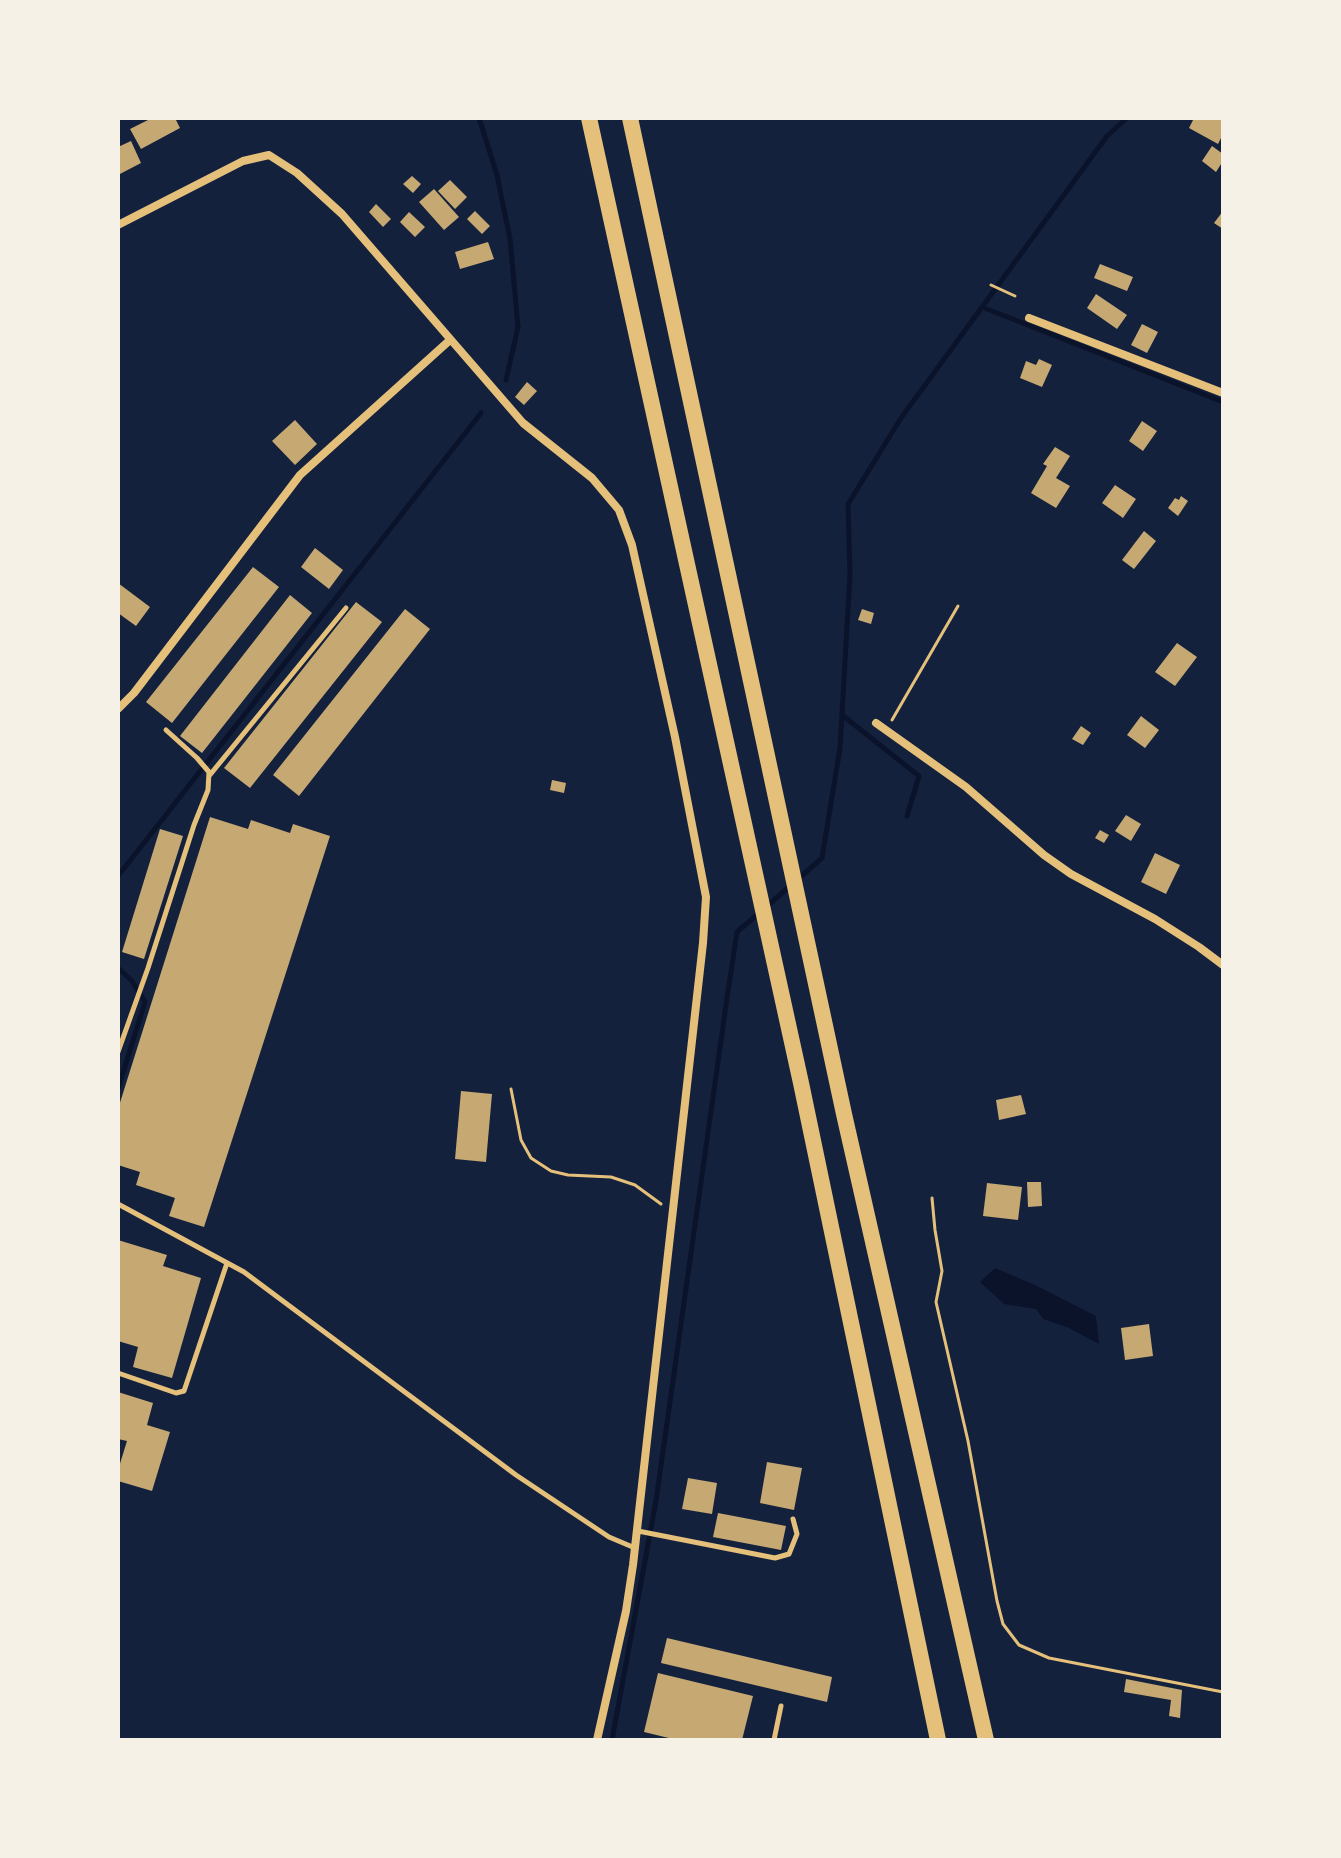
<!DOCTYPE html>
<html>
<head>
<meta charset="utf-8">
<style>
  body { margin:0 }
  #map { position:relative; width:1341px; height:1858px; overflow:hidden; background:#14213d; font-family:"Archivo Narrow",sans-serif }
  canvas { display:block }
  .frame { position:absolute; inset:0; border:120px solid #f6f1e7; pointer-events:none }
</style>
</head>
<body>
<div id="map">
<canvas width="1341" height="1858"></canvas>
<div class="frame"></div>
</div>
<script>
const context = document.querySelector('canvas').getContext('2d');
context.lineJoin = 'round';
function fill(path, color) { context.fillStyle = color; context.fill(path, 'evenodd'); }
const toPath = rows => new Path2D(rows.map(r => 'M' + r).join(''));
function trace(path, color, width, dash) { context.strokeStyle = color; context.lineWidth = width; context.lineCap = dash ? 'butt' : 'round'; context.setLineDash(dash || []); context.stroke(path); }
const water = toPath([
  [995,1268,1037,1286,1096,1316,1099,1344,1069,1328,1043,1319,1036,1309,1004,1304,980,1282]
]);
const stream = toPath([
  [479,118,497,175,510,239,518,327,506,380],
  [982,307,1223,402],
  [842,715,919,776,907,816],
  [118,876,481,413],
  [766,907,822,858,840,748,850,575,848,504,901,418,1107,136,1127,118],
  [118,968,132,981,145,1002,118,1089],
  [612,1740,656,1501,727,998,737,932,759,913]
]);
const building = toPath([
  [152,118,175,118,180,128,141,149,130,129],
  [1194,118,1223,118,1223,134,1218,144,1189,128],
  [131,141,141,163,118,175,118,147],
  [1212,146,1223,154,1223,161,1216,172,1202,161],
  [412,176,421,184,413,193,403,184],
  [450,180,467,197,455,209,438,191],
  [434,189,459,217,444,230,419,202],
  [376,204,391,219,383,227,369,212],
  [475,211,490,226,482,234,467,219],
  [1223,211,1223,229,1214,223],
  [409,212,425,227,415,237,400,222],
  [488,242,494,259,460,269,455,252],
  [1100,264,1133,277,1127,291,1094,278],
  [1096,294,1127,315,1117,329,1087,308],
  [1142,324,1158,332,1147,353,1131,345],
  [1039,359,1052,365,1042,387,1020,378,1026,361,1036,365],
  [527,382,537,391,524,405,515,397],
  [295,420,317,444,295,465,272,441],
  [1142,421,1157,431,1143,451,1129,441],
  [1055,447,1070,456,1056,478,1070,486,1056,508,1031,493,1047,466,1043,464],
  [1115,485,1136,499,1123,518,1102,503],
  [1181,496,1188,501,1178,516,1168,508,1175,498,1179,500],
  [1144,531,1156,541,1134,569,1122,560],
  [315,548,343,570,329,589,301,567],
  [253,567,279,587,172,723,146,702],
  [118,583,150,607,136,626,118,613],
  [290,595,312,613,202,753,180,736],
  [356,602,382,622,250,788,224,768],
  [405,609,430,629,299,796,273,775],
  [862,609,874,613,871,624,858,620],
  [1177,643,1197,657,1175,686,1155,672],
  [1141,716,1159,730,1145,748,1127,735],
  [1081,726,1091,733,1083,745,1072,739],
  [552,780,566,783,564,793,550,790],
  [1126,815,1141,824,1131,841,1115,831],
  [210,817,248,829,251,820,290,833,293,824,330,836,204,1227,169,1216,175,1198,136,1185,140,1172,118,1165,118,1109],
  [160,829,183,836,144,959,122,952],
  [1100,830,1109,835,1104,843,1095,838],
  [1155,853,1180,865,1166,894,1141,882],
  [461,1091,492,1094,486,1162,455,1159],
  [1021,1095,1026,1114,999,1120,996,1100],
  [1027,1182,1041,1182,1042,1206,1028,1207],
  [987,1183,1022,1187,1018,1220,983,1216],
  [118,1240,167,1255,163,1266,201,1278,172,1378,133,1367,138,1347,118,1341],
  [1149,1324,1153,1356,1125,1360,1121,1328],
  [118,1392,153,1403,147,1425,170,1432,152,1491,118,1481,118,1470,127,1441,118,1439],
  [767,1462,802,1468,794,1510,760,1503],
  [688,1478,717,1483,712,1514,682,1509],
  [718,1513,786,1526,781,1550,713,1537],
  [667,1638,832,1677,827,1702,661,1663],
  [658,1673,753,1696,742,1740,677,1740,644,1732],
  [1126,1679,1182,1690,1180,1718,1169,1716,1171,1700,1124,1692]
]);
const path = toPath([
  [991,285,1015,296],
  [892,720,958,606],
  [511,1089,521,1140,531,1158,551,1171,568,1175,611,1177,635,1185,661,1204],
  [932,1198,935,1230,942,1271,936,1302,968,1441,997,1601,1003,1624,1019,1645,1049,1658,1223,1692]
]);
const service = toPath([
  [209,776,346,608],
  [118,1052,148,968,194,825,208,790,209,772,197,758,166,730],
  [118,1204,244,1272,516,1475,609,1537,635,1548],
  [118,1373,176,1393,184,1391,227,1263],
  [638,1531,775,1558,789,1554,797,1534,793,1519],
  [774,1740,781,1706]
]);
const minor = toPath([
  [118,225,243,161,269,155,297,173,342,214,523,423,592,478,619,510,632,545,675,737,706,897,703,943,633,1565,626,1611,597,1740],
  [1029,318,1223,393],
  [118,709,134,693,300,475,450,340],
  [876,723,966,787,1044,855,1071,874,1155,919,1199,947,1223,965]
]);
const motorway = toPath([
  [589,118,801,1083,938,1740],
  [630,118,844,1114,986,1740]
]);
fill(water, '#0b132b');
trace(stream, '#0b132b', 5);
fill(building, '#c6a872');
trace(path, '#e5c07b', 3);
trace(service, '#e5c07b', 5);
trace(minor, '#e5c07b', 8);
trace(motorway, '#e5c07b', 16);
</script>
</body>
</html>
